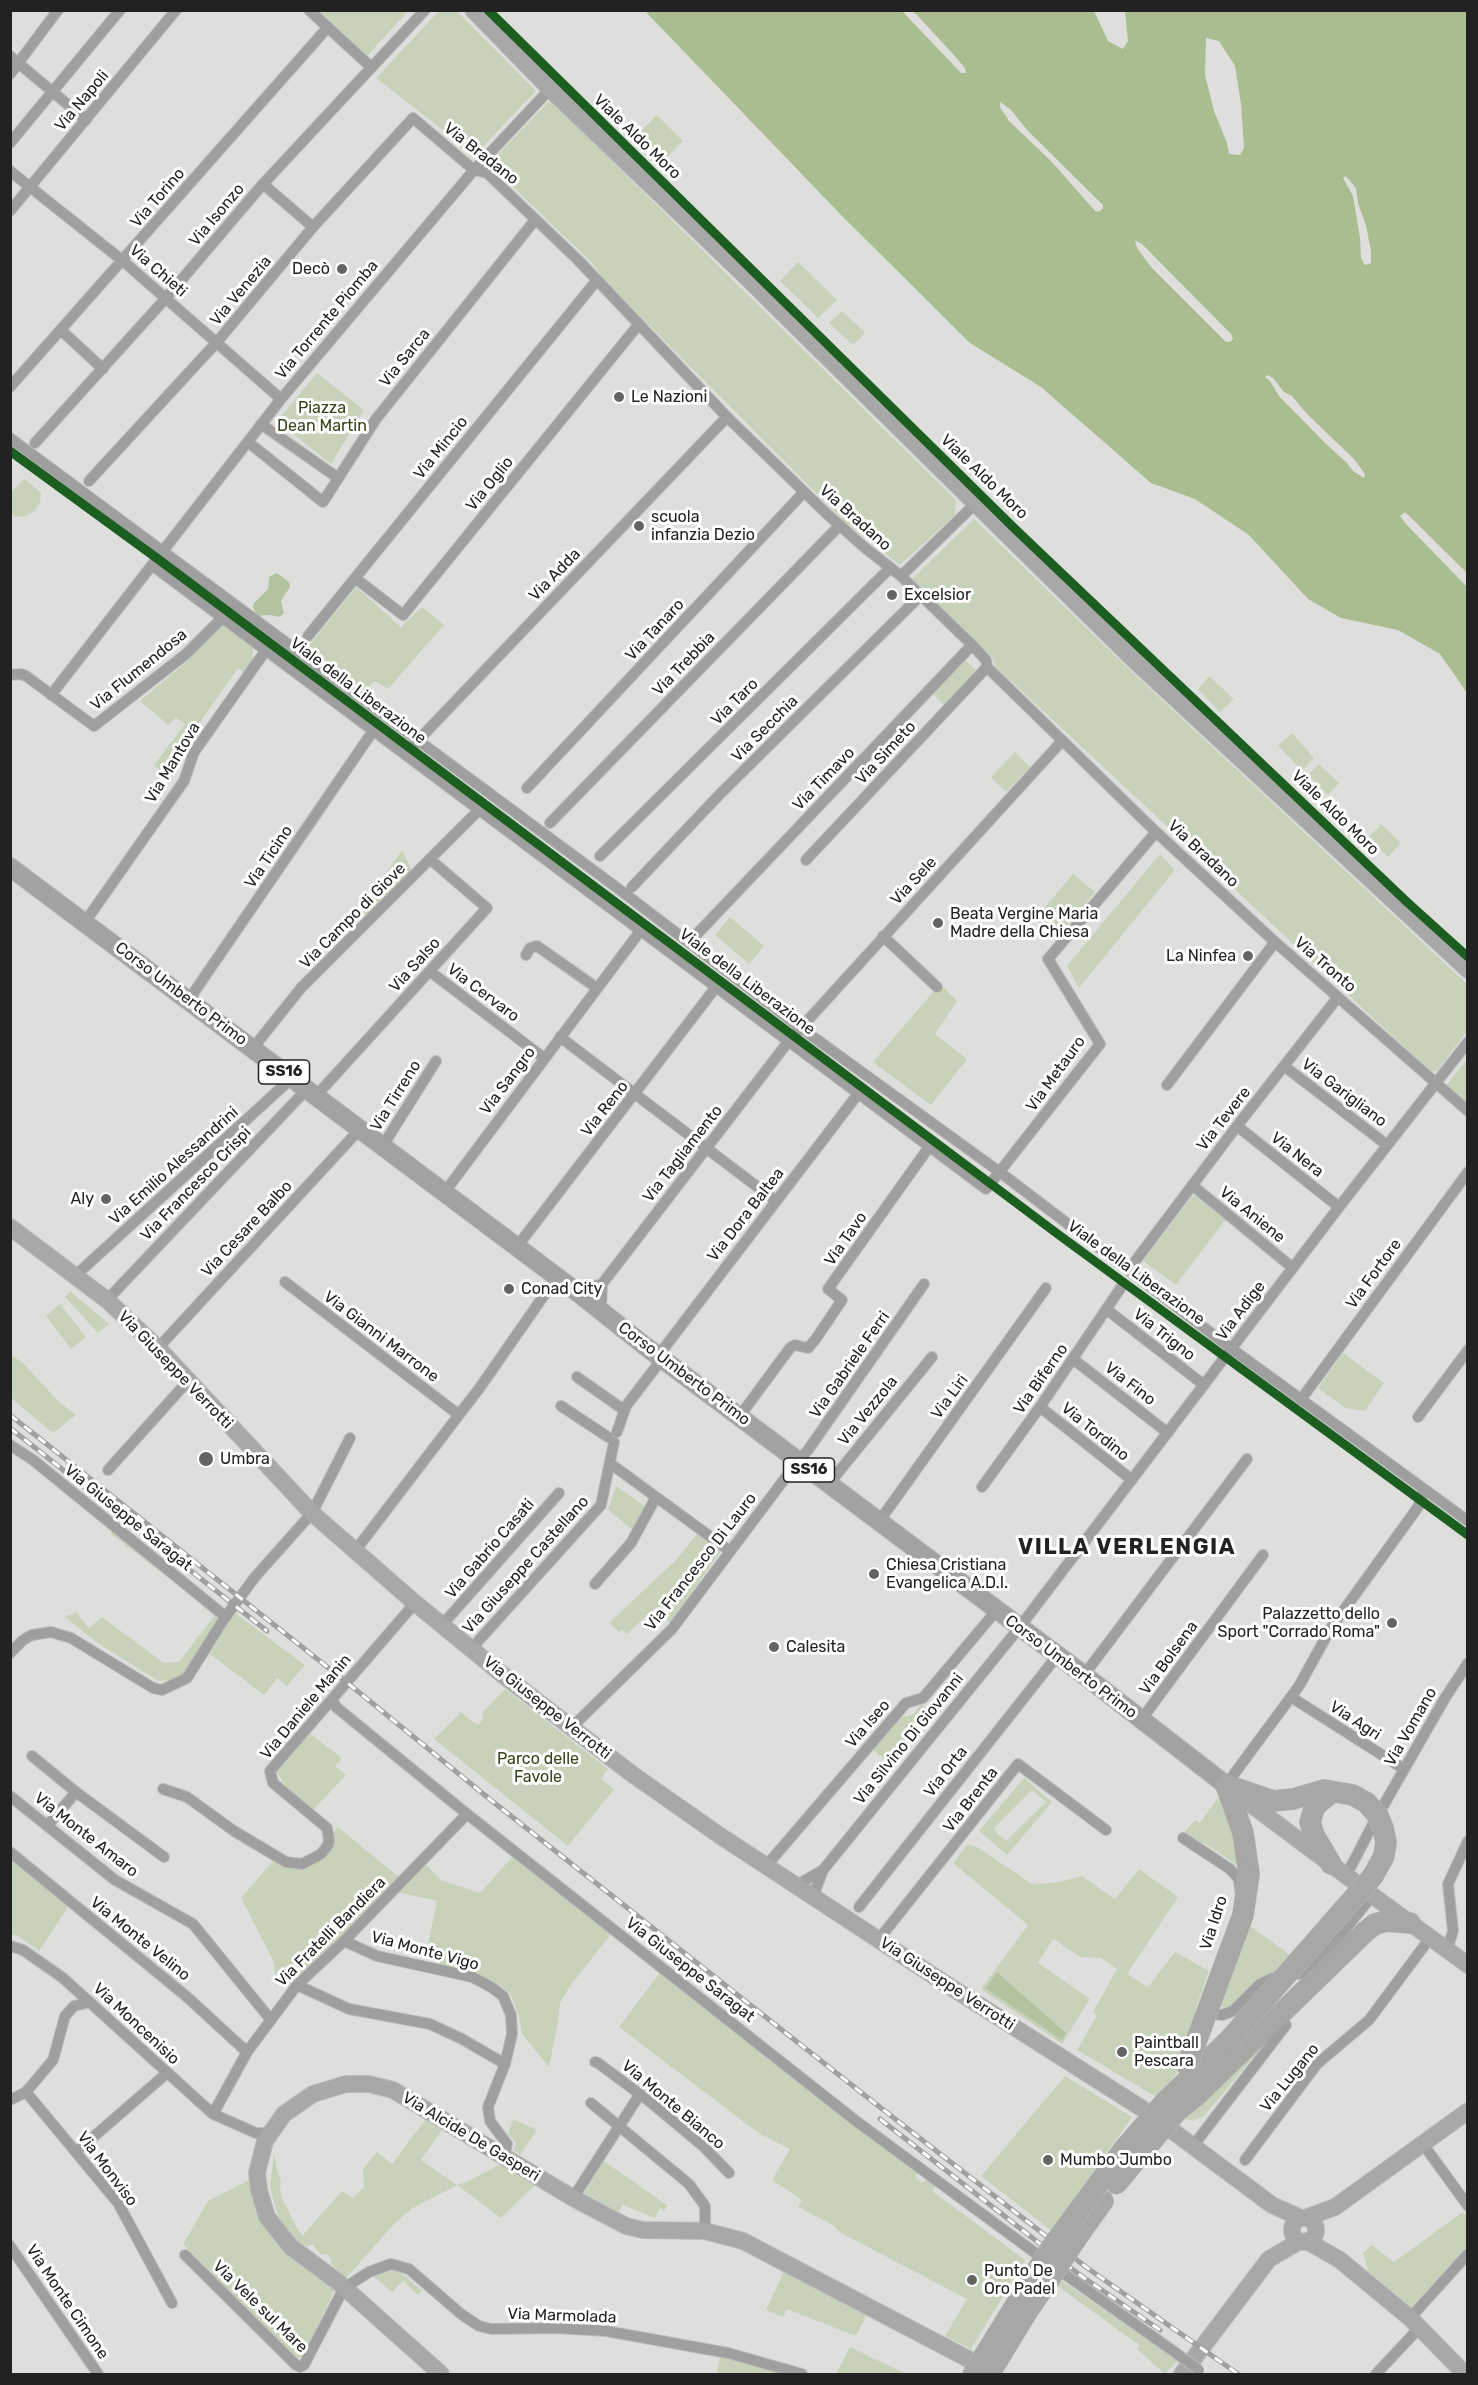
<!DOCTYPE html>
<html>
<head>
<meta charset="utf-8">
<style>
  body { margin:0 }
  #map { position:relative; width:1478px; height:2385px; overflow:hidden; background:#dedfdd; font-family:Rubik,sans-serif }
  canvas { display:block }
  .frame { position:absolute; inset:0; border:12px solid #212221; pointer-events:none }
</style>
</head>
<body>
<div id="map">
<canvas width="1478" height="2385"></canvas>
<div class="frame"></div>
</div>
<script>
const context = document.querySelector('canvas').getContext('2d');
context.lineJoin = 'round';
function fill(path, color) { context.fillStyle = color; context.fill(path, 'evenodd'); }
const toPath = rows => new Path2D(rows.map(r => 'M' + r).join(''));
function trace(path, color, width, dash) { context.strokeStyle = color; context.lineWidth = width; context.lineCap = dash ? 'butt' : 'round'; context.setLineDash(dash || []); context.stroke(path); }
function write(font, color, halo, rows, align = 'center') {
  context.font = font + ' Rubik,sans-serif'; context.lineWidth = 6; context.setLineDash([]); context.textBaseline = 'middle'; context.strokeStyle = halo; context.fillStyle = color; for (const [text, x, y, turn = 0] of rows) {
    context.save(); context.translate(x, y); context.rotate((+turn || 0) * Math.PI / 180); context.textAlign = isNaN(turn) ? turn : align; if (halo) context.strokeText(text, 0, 0); context.fillText(text, 0, 0); context.restore();
  }
}
const green = toPath([
  [317,11,408,11,367,56],
  [439,11,457,11,536,91,472,158,443,130,376,78],
  [550,100,956,500,955,515,900,565,846,523,605,281,592,263,489,164],
  [657,115,683,141,661,163,635,137],
  [798,262,837,300,818,318,780,281],
  [842,311,865,333,853,345,829,323],
  [317,373,364,410,331,464,277,421],
  [24,479,41,492,40,502,35,511,26,516,16,517,11,513,11,492],
  [974,519,1130,670,1467,984,1467,1031,1437,1071,1431,1072,996,667,992,657,912,579],
  [356,587,401,627,422,607,444,625,388,689,374,681,365,691,308,647],
  [223,624,250,644,253,649,252,661,244,672,238,668,164,774,154,765,185,724,176,718,168,725,140,701,184,664],
  [963,658,978,672,945,706,931,692],
  [1209,676,1234,699,1220,712,1198,689],
  [1292,733,1314,758,1302,770,1278,746],
  [1015,752,1030,767,1006,792,991,777],
  [1319,764,1339,783,1328,795,1308,775],
  [1381,824,1401,843,1388,857,1369,837],
  [402,850,413,873,368,916,360,910],
  [1160,854,1175,870,1079,988,1067,966],
  [1073,874,1095,892,1057,938,1035,919],
  [730,917,764,946,749,964,715,935],
  [940,984,957,1001,935,1034,967,1059,931,1105,873,1062],
  [1467,1059,1467,1106,1445,1087],
  [1193,1195,1226,1219,1176,1285,1143,1261],
  [70,1291,109,1324,98,1333,65,1297],
  [60,1304,86,1337,71,1349,46,1316],
  [1343,1353,1384,1383,1365,1411,1346,1408,1318,1388],
  [10,1354,23,1363,59,1402,76,1415,53,1433,11,1398],
  [616,1486,646,1507,633,1530,608,1510],
  [113,1529,219,1613,220,1621,190,1668,176,1680,158,1681,95,1641,65,1617,76,1612,89,1628,102,1617,164,1663,179,1662,214,1616,196,1599,111,1534],
  [698,1533,721,1551,670,1623,656,1607,627,1634,622,1630,619,1632,609,1623,676,1560],
  [235,1613,305,1665,287,1686,277,1678,264,1695,210,1654],
  [505,1689,608,1769,601,1779,614,1789,568,1846,434,1739,461,1712,473,1722,478,1724,481,1722,483,1717,482,1713],
  [921,1704,935,1713,893,1765,873,1750,901,1717,913,1715],
  [308,1732,342,1758,335,1766,346,1775,313,1810,286,1787,277,1772,278,1766],
  [1024,1778,1052,1802,1007,1855,979,1831],
  [1032,1790,1046,1802,1006,1841,993,1829],
  [1219,1796,1234,1836,1241,1868,1209,1846,1182,1835,1195,1820,1200,1823],
  [338,1827,401,1879,288,1988,276,1977,273,1960,241,1898,273,1861,298,1867,314,1864,327,1855,332,1834],
  [968,1844,977,1847,1032,1884,1060,1882,1082,1876,1115,1899,1139,1869,1178,1897,1127,1974,1148,1987,1175,1952,1209,1971,1195,2011,1199,2021,1179,2070,1158,2098,1077,2050,1097,2015,1093,2012,1117,1969,1101,1958,1080,1957,1053,1939,1038,1963,1090,1999,1062,2044,981,1989,1028,1925,953,1863],
  [997,1972,1066,2033,1062,2039,985,1987],
  [513,1856,612,1933,570,1986,560,2003,558,2022,549,2067,522,2034,519,2016,510,1993,494,1982,425,1959,437,1901,397,1892,424,1863,441,1880,480,1893],
  [10,1857,69,1905,39,1951,18,1936,11,1934],
  [1246,1923,1292,1956,1278,1972,1259,1979,1233,2005,1226,2008,1216,2006],
  [661,1971,918,2171,916,2177,922,2183,927,2179,936,2185,932,2191,1025,2260,971,2349,945,2336,967,2299,841,2233,833,2225,798,2207,802,2200,772,2180,790,2149,757,2132,619,2027],
  [1281,2024,1204,2116,1193,2121,1180,2118],
  [1065,2076,1132,2117,1052,2231,981,2176],
  [513,2119,537,2130,520,2155,514,2150,516,2143,508,2134],
  [425,2120,442,2130,421,2160,457,2185,466,2182,501,2164,535,2185,501,2218,457,2185,411,2209,394,2224,346,2278,331,2264,331,2259,326,2254,321,2255,312,2244,307,2247,299,2242,288,2232,278,2216,270,2187,274,2153,277,2170,281,2180,280,2188,282,2198,298,2230,303,2235,342,2191,353,2198,364,2187,363,2169,377,2152,392,2164],
  [602,2160,667,2205,664,2212,660,2208,655,2218,623,2205,618,2212,584,2193],
  [249,2180,254,2189,335,2289,303,2356,296,2359,183,2244,208,2201],
  [1463,2212,1467,2217,1467,2248,1412,2308,1368,2271,1363,2253,1372,2245,1394,2262],
  [785,2269,869,2310,856,2336,787,2309,783,2317,766,2310],
  [394,2270,405,2276,422,2291,418,2295,403,2281,392,2292,373,2276],
  [1059,2279,1090,2300,1177,2361,1165,2374,1137,2349,1139,2345,1055,2284],
  [850,2347,906,2374,836,2374],
  [720,2356,791,2374,717,2374]
]);
const forest = toPath([
  [277,573,289,582,290,587,281,601,284,613,280,617,270,615,257,616,253,607,254,603,268,589,269,577],
  [997,1972,1066,2033,1062,2040,985,1988]
]);
const water = toPath([
  [645,11,1467,11,1467,693,1440,654,1398,630,1341,618,1308,599,1249,535,1195,499,1151,483,1041,387,970,343,842,216]
]);
const pier = toPath([
  [902,11,912,11,917,15,953,54,965,68,966,73,961,73],
  [1094,11,1125,11,1128,41,1123,49,1108,41],
  [1206,38,1219,41,1235,66,1241,104,1244,148,1240,155,1229,154,1227,143,1214,111,1205,75],
  [1000,102,1011,110,1028,131,1103,205,1103,208,1100,211,1096,212,1051,161,1009,121,1000,107],
  [1346,176,1356,188,1358,203,1366,225,1371,251,1371,263,1365,265,1361,258,1360,238,1353,196,1343,178],
  [1135,240,1142,244,1231,334,1233,339,1230,342,1226,342,1151,267,1137,248],
  [1267,375,1273,378,1284,392,1292,396,1307,414,1354,459,1365,474,1364,478,1353,471,1347,463,1325,443,1279,396,1270,381,1265,377],
  [1405,512,1467,573,1467,587,1406,524,1400,516]
]);
const street = toPath([
  [309,10,371,67],
  [10,56,86,120],
  [10,74,58,10],
  [10,143,120,10],
  [10,171,123,261,281,399],
  [263,184,313,227],
  [10,211,176,10],
  [62,331,103,369],
  [10,387,328,27],
  [261,424,338,478],
  [10,438,620,890,801,1028,1001,1173,1232,1349,1468,1521],
  [248,442,323,502,376,419,535,220],
  [35,443,166,298,263,184,425,10],
  [89,481,217,342,313,227,413,118,474,170,487,173,579,261,727,417,827,514,864,547,901,576,972,645,986,660,987,667,1156,832,1275,942,1468,1111],
  [153,566,986,1189,1100,1044,1048,959,1156,832],
  [901,576,976,503],
  [355,578,403,615,639,324],
  [308,636,597,280],
  [10,675,21,674,26,676,94,726,186,654,223,617],
  [51,695,281,399,474,170,550,89],
  [405,754,727,417],
  [527,788,804,492],
  [550,823,840,525],
  [600,856,890,568],
  [806,860,987,667],
  [632,887,720,794,921,595],
  [85,922,184,781,194,752,266,650],
  [697,934,972,645],
  [883,936,937,987],
  [526,955,530,948,537,946,597,988],
  [432,973,544,1058],
  [188,1001,373,731],
  [560,1037,776,1201],
  [253,1048,301,988,479,810],
  [1284,1066,1387,1145],
  [1167,1085,1275,942],
  [316,1096,487,908,431,860],
  [1237,1126,1339,1207],
  [382,1147,436,1061],
  [1192,1185,1293,1268],
  [444,1193,641,930],
  [516,1248,716,987],
  [1136,1260,1237,1126,1338,997],
  [76,1275,292,1078],
  [285,1282,459,1415],
  [577,1292,602,1284,788,1042,1062,741],
  [107,1300,307,1089],
  [1106,1309,1204,1385],
  [601,1310,602,1284],
  [158,1348,359,1130],
  [658,1356,858,1094],
  [1073,1359,1168,1433],
  [577,1377,624,1410],
  [1305,1394,1468,1172],
  [561,1406,608,1437],
  [1040,1407,1132,1480],
  [739,1417,790,1348,795,1345,808,1348,815,1340,842,1300,828,1289,929,1147],
  [1418,1417,1468,1350],
  [617,1432,626,1406,662,1359],
  [10,1445,33,1460,226,1617],
  [611,1464,730,1551],
  [108,1470,188,1381],
  [828,1485,932,1357],
  [982,1487,1040,1407,1122,1286],
  [878,1523,1046,1288],
  [355,1551,481,1386,556,1278],
  [595,1584,631,1543,656,1497],
  [442,1625,559,1493],
  [471,1649,601,1505,614,1442],
  [10,1653,23,1640,32,1635,51,1632,71,1638,153,1688,162,1690,187,1678,224,1619,255,1577,312,1513,350,1438],
  [1084,1675,1247,1459],
  [1291,1697,1404,1769],
  [332,1699,336,1707,467,1814,856,2121,1038,2255],
  [1141,1720,1263,1555],
  [572,1727,672,1629,798,1461,808,1450,924,1284],
  [32,1756,76,1792,164,1857],
  [1226,1785,1299,1686,1331,1628,1418,1507,1424,1490],
  [163,1789,187,1797,234,1831,286,1862,302,1864,321,1854,328,1845,329,1840,327,1828,273,1783,270,1771,415,1603],
  [10,1796,115,1880,193,1924,271,2020],
  [1382,1808,1445,1698,1468,1663],
  [47,1826,76,1792],
  [1183,1838,1230,1869,1239,1879,1240,1891],
  [10,1852,186,1996,247,2052],
  [767,1865,906,1703,923,1698,996,1611],
  [1346,1876,1373,1824],
  [797,1885,823,1870],
  [813,1897,823,1870,1019,1628,1339,1207,1468,1042],
  [859,1907,1057,1656],
  [879,1939,1018,1764,1106,1830],
  [344,1941,377,1956,472,1977,491,1987,503,1996,511,2015,512,2034,505,2064,488,2107,490,2121,507,2144,504,2156],
  [10,1946,23,1950,63,1978,213,2114,256,2133,269,2133],
  [1447,1950,1453,1931,1448,1884,1468,1841],
  [1298,1974,1308,1971,1321,1959,1372,1896],
  [297,1985,349,2009,430,2024,462,2039,505,2064],
  [1213,2014,1222,2015,1233,2011,1260,1984,1273,1978],
  [595,2062,598,2063,649,2101,704,2147,729,2173],
  [26,2092,118,2203,172,2303],
  [10,2100,26,2092,53,2060,65,2016,74,2006,90,2002],
  [591,2103,689,2184,705,2206,705,2231],
  [213,2114,247,2052,297,1985,344,1941,467,1814],
  [1423,2144,1468,2206],
  [1193,2146,1286,2025],
  [76,2152,167,2073],
  [1245,2160,1317,2064,1369,2020,1430,1938],
  [573,2198,640,2094],
  [10,2246,98,2374],
  [185,2255,296,2365,300,2367,304,2365,344,2288,369,2272,391,2264,409,2269,461,2314,479,2326,491,2329,556,2328,606,2331,728,2353,802,2374],
  [1063,2273,1176,2353],
  [1410,2318,1468,2254],
  [1376,2374,1420,2327]
]);
const secondary = toPath([
  [473,10,550,89,739,270,1137,663,1468,970],
  [10,1227,107,1300,158,1348,312,1513,415,1603,503,1675,632,1774,719,1835,946,1984,1146,2111],
  [1236,1793,1356,1883],
  [1369,1893,1468,1965],
  [1170,2129,1272,2205,1301,2218],
  [1305,2218,1335,2207,1468,2111],
  '1292 2230a12 12 0 1 1 24 0a12 12 0 1 1-24 0Z',
  [1307,2241,1340,2260,1410,2318,1465,2374],
  [441,2374,338,2282,291,2247,267,2217,259,2190,257,2173,265,2141,284,2114,313,2094,346,2084,369,2084,393,2090,573,2198,626,2226,643,2230,705,2231,743,2241,972,2361],
  [1182,2374,1269,2259,1300,2241]
]);
const primary = toPath([
  [10,867,577,1292,645,1346,1084,1675,1226,1785]
]);
const highway = toPath([
  [1226,1785,1273,1801,1293,1799,1324,1790,1353,1795,1367,1803],
  [1226,1785,1243,1833,1249,1874],
  [1331,1864,1314,1835,1310,1822,1315,1806,1332,1792],
  [1373,1876,1384,1856,1386,1842,1383,1828],
  [1165,2102,1230,2039],
  [1177,2111,1198,2094,1365,1932,1375,1924,1387,1921,1410,1923],
  [1078,2236,1103,2201]
]);
const rail = toPath([
  [10,1415,355,1689,492,1801,872,2101,1086,2267,1238,2374],
  [10,1428,267,1631],
  [880,2119,1080,2275,1160,2330]
]);
const streetBridge = toPath([
  [1176,2353,1199,2370]
]);
const highwayBridge = toPath([
  [1367,1803,1378,1816,1383,1828],
  [1230,2039,1373,1876],
  [1187,2066,1243,1915,1249,1874],
  [1116,2184,1177,2111],
  [991,2371,1025,2315,1078,2236],
  [973,2374,1051,2248,1124,2149,1165,2102]
]);
const cycleway = toPath([
  [488,10,1014,528,1407,902,1468,957],
  [10,451,158,559,1059,1235,1468,1535]
]);
const markers = [
  [342,269,6,"#636463"],
  [619,397,6,"#636463"],
  [639,526,6,"#636463"],
  [892,595,6,"#636463"],
  [938,923,6,"#636463"],
  [1248,956,6,"#636463"],
  [106,1199,6,"#636463"],
  [509,1289,6,"#636463"],
  [206,1459,8,"#636463"],
  [874,1574,6,"#636463"],
  [1392,1623,6,"#636463"],
  [774,1647,6,"#636463"],
  [1122,2052,6,"#636463"],
  [1048,2160,6,"#636463"],
  [972,2280,6,"#636463"]
];
const shields = [
  [284,1072,51],
  [809,1470,51]
];
const shieldNames = [
  ["SS16",284,1072],
  ["SS16",809,1470]
];
const streetNames = [
  ["Via Napoli",82,101,-50],
  ["Viale Aldo Moro",637,137,44],
  ["Via Bradano",481,154,38],
  ["Via Torino",158,198,-49],
  ["Via Isonzo",217,215,-50],
  ["Via Chieti",158,271,41],
  ["Via Venezia",241,291,-50],
  ["Via Torrente Piomba",327,320,-50],
  ["Via Sarca",405,358,-51],
  ["Via Mincio",441,448,-51],
  ["Viale Aldo Moro",984,477,44],
  ["Via Oglio",490,484,-51],
  ["Via Bradano",855,518,42],
  ["Via Adda",555,575,-46],
  ["Via Tanaro",655,630,-47],
  ["Via Trebbia",684,664,-46],
  ["Via Flumendosa",139,670,-39],
  ["Viale della Liberazione",358,691,37],
  ["Via Taro",735,702,-45],
  ["Via Secchia",765,729,-45],
  ["Via Simeto",886,753,-47],
  ["Via Mantova",173,763,-59],
  ["Via Timavo",824,779,-46],
  ["Viale Aldo Moro",1335,813,44],
  ["Via Bradano",1203,854,43],
  ["Via Ticino",269,857,-56],
  ["Via Sele",914,881,-47],
  ["Via Campo di Giove",353,916,-45],
  ["Via Salso",415,965,-48],
  ["Via Tronto",1325,965,41],
  ["Viale della Liberazione",747,982,37],
  ["Via Cervaro",483,993,37],
  ["Corso Umberto Primo",181,994,37],
  ["Via Metauro",1056,1074,-54],
  ["Via Sangro",508,1081,-53],
  ["Via Garigliano",1344,1093,37],
  ["Via Tirreno",396,1096,-58],
  ["Via Reno",605,1109,-52],
  ["Via Tevere",1224,1119,-52],
  ["Via Tagliamento",683,1154,-52],
  ["Via Nera",1297,1155,38],
  ["Via Emilio Alessandrini",174,1166,-42],
  ["Via Francesco Crispi",196,1184,-46],
  ["Via Dora Baltea",746,1215,-52],
  ["Via Aniene",1252,1215,39],
  ["Via Cesare Balbo",247,1229,-47],
  ["Via Tavo",846,1239,-55],
  ["Viale della Liberazione",1136,1273,36],
  ["Via Fortore",1374,1274,-54],
  ["Via Adige",1241,1311,-53],
  ["Via Trigno",1164,1335,38],
  ["Via Gianni Marrone",381,1337,37],
  ["Via Gabriele Ferri",850,1365,-55],
  ["Via Giuseppe Verrotti",175,1370,46],
  ["Corso Umberto Primo",684,1374,37],
  ["Via Biferno",1041,1379,-55],
  ["Via Fino",1130,1384,38],
  ["Via Liri",950,1397,-54],
  ["Via Vezzola",868,1411,-51],
  ["Via Tordino",1095,1432,39],
  ["Via Giuseppe Saragat",128,1518,39],
  ["Via Gabrio Casati",490,1549,-49],
  ["Via Francesco Di Lauro",701,1562,-52],
  ["Via Giuseppe Castellano",526,1565,-48],
  ["Via Bolsena",1169,1658,-54],
  ["Corso Umberto Primo",1071,1667,37],
  ["Via Daniele Manin",306,1707,-50],
  ["Via Giuseppe Verrotti",547,1708,38],
  ["Via Agri",1355,1721,33],
  ["Via Iseo",868,1724,-49],
  ["Via Vomano",1411,1727,-60],
  ["Via Silvino Di Giovanni",909,1739,-51],
  ["Via Orta",946,1772,-52],
  ["Via Brenta",971,1800,-52],
  ["Via Monte Amaro",86,1835,38],
  ["Via Idro",1214,1923,-72],
  ["Via Fratelli Bandiera",331,1932,-45],
  ["Via Monte Velino",140,1939,39],
  ["Via Monte Vigo",425,1951,15],
  ["Via Giuseppe Saragat",690,1970,38],
  ["Via Giuseppe Verrotti",947,1984,33],
  ["Via Moncenisio",136,2024,43],
  ["Via Lugano",1290,2078,-51],
  ["Via Monte Bianco",673,2105,40],
  ["Via Alcide De Gasperi",471,2137,31],
  ["Via Monviso",107,2169,53],
  ["Via Monte Cimone",67,2302,56],
  ["Via Vele sul Mare",260,2307,44],
  ["Via Marmolada",562,2316,2]
];
const poiNames = [
  ["Decò",330,269,"right"],
  ["Le Nazioni",631,397],
  ["scuola",651,517],
  ["infanzia Dezio",651,535],
  ["Excelsior",904,595],
  ["Beata Vergine Maria",950,914],
  ["Madre della Chiesa",950,932],
  ["La Ninfea",1236,956,"right"],
  ["Aly",94,1199,"right"],
  ["Conad City",521,1289],
  ["Umbra",220,1459],
  ["Chiesa Cristiana",886,1565],
  ["Evangelica A.D.I.",886,1583],
  ["Palazzetto dello",1380,1614,"right"],
  ["Sport \"Corrado Roma\"",1380,1632,"right"],
  ["Calesita",786,1647],
  ["Paintball",1134,2043],
  ["Pescara",1134,2061],
  ["Mumbo Jumbo",1060,2160],
  ["Punto De",984,2271],
  ["Oro Padel",984,2289]
];
const parkNames = [
  ["Piazza",322,408],
  ["Dean Martin",322,426],
  ["Parco delle",538,1759],
  ["Favole",538,1777]
];
const districtNames = [
  ["VILLA VERLENGIA",1127,1548]
];
fill(green, '#c8d2bb');
fill(forest, '#b4c39f');
fill(water, '#aabd90');
fill(pier, '#dedfdd');
trace(street, '#bcbdbb', 12);
trace(secondary, '#bcbdbb', 18);
trace(primary, '#bcbdbb', 20);
trace(highway, '#bcbdbb', 22);
trace(street, '#9e9f9e', 10);
trace(secondary, '#a7a8a7', 16);
trace(primary, '#a2a3a1', 18);
trace(highway, '#a7a8a6', 21);
trace(rail, '#9fa09f', 5);
trace(rail, '#fff', 3, [9]);
trace(streetBridge, '#bcbdbb', 12, []);
trace(highwayBridge, '#bcbdbb', 22, []);
trace(streetBridge, '#9e9f9e', 10);
trace(highwayBridge, '#a7a8a6', 21);
trace(cycleway, '#1b5e20', 9);
for (const [x, y, r, color] of markers) { const dot = new Path2D(); dot.arc(x, y, r, 0, 2 * Math.PI); context.fillStyle = color; context.fill(dot); trace(dot, '#fff', 2); }
for (const [x, y, w] of shields) { const box = new Path2D(); box.roundRect(x - w / 2, y - 12, w, 24, 4.5); context.fillStyle = '#fff'; context.fill(box); trace(box, '#212221', 1.5); }
write('bold 15px', '#212221', null, shieldNames);
write('16px', '#212221', '#fff', streetNames);
write('16px', '#212221', '#fff', poiNames, 'left');
write('16px', '#334416', '#fff', parkNames);
context.letterSpacing = '1.5px';
write('bold 22px', '#212221', '#fff', districtNames);
context.letterSpacing = '0px';
</script>
</body>
</html>
